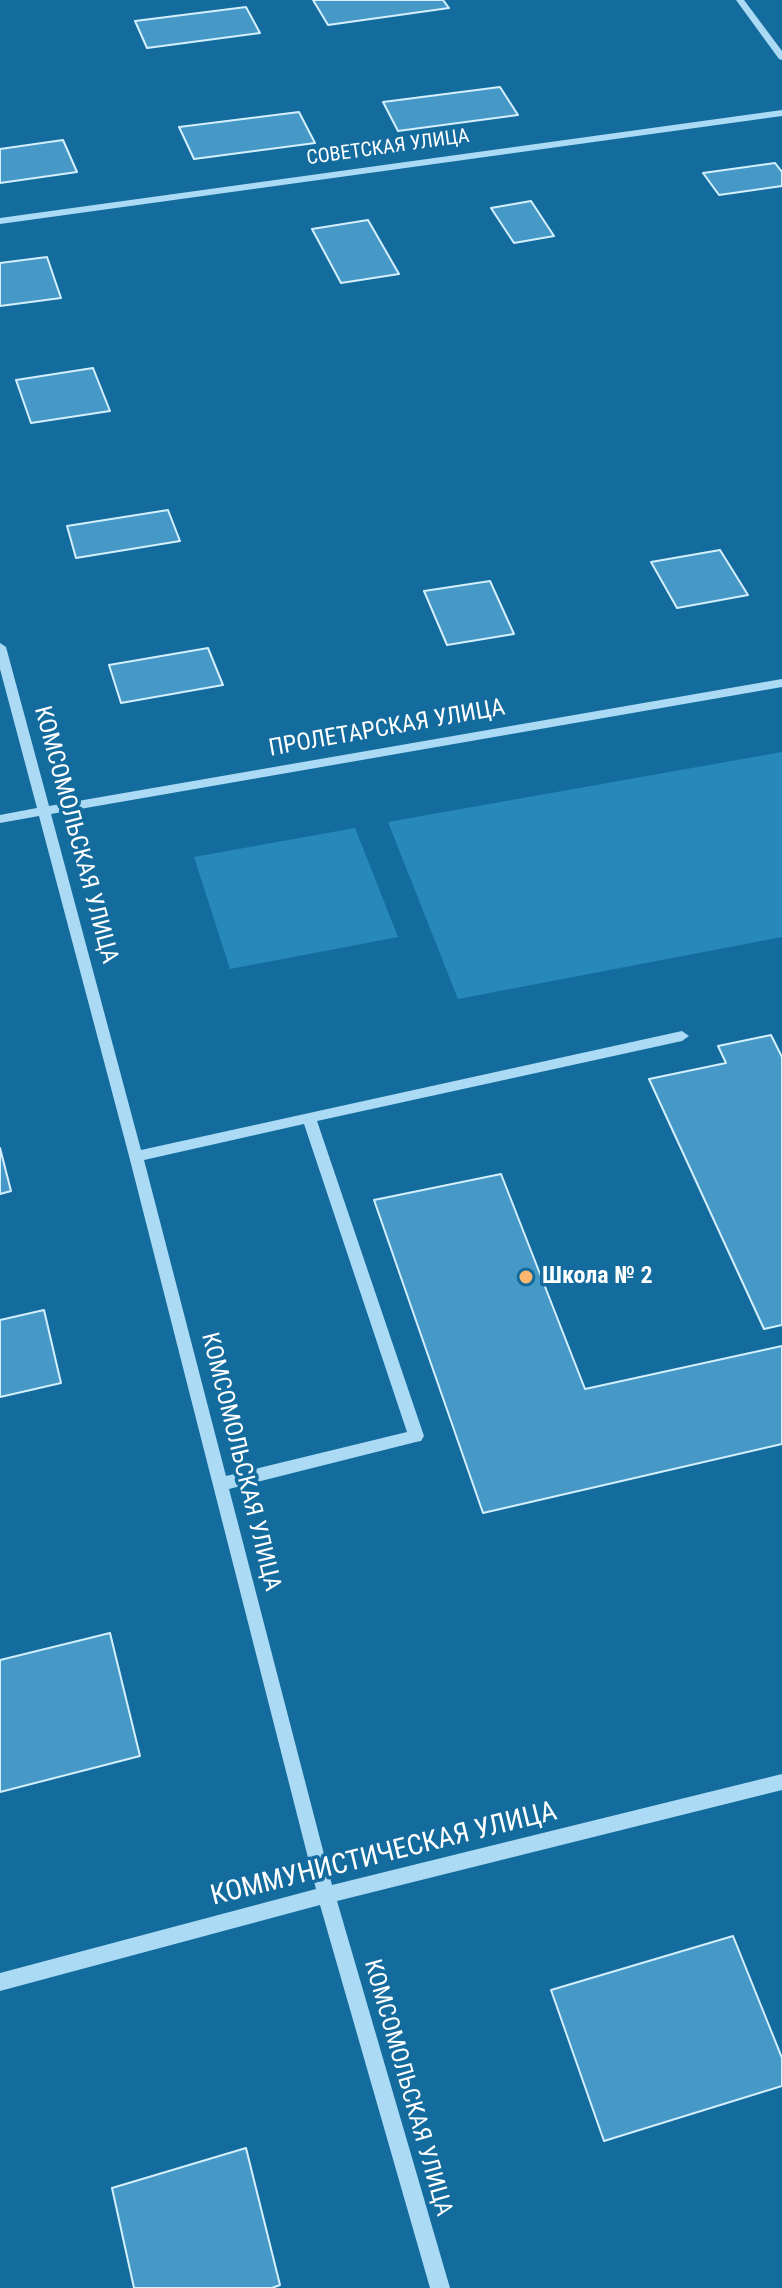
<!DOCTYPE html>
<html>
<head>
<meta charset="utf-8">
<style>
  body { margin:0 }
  canvas { display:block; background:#146c9e }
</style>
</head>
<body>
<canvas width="782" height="2288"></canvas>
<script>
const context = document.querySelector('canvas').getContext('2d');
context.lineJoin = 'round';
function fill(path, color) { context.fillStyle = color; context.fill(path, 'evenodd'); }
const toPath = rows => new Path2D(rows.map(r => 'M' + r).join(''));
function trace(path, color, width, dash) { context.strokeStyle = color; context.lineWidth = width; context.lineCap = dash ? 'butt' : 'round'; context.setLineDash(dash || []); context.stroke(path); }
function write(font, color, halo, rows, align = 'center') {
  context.font = font + ' "Roboto Condensed",sans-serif'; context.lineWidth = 7; context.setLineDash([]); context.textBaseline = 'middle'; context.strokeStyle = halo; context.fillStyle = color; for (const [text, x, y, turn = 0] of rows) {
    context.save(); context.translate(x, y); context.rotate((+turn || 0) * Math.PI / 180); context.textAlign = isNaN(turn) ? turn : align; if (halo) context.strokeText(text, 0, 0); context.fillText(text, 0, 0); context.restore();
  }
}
const green = toPath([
  [782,752,782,937,458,999,388,822],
  [355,828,398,937,230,969,194,857]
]);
const building = toPath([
  [313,0,443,0,449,8,328,25,313,0],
  [246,7,260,33,147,48,135,21,246,7],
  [500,87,518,115,398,131,383,102,500,87],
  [299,112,315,143,194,159,179,127,299,112],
  [63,140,77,172,0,183,0,149,63,140],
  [775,163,782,172,782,186,719,195,703,173,775,163],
  [531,201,554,236,514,243,491,208,531,201],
  [368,220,399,274,341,283,312,229,368,220],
  [47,257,61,298,0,306,0,263,47,257],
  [93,368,110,411,31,423,16,380,93,368],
  [168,510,180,541,76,558,67,526,168,510],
  [720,550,748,595,677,608,651,562,720,550],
  [490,581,514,634,447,645,424,591,490,581],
  [208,648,223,685,121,703,109,665,208,648],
  [771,1035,782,1057,782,1325,764,1329,649,1079,726,1063,718,1046,771,1035],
  [0,1148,11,1191,0,1194,0,1148],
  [501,1174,585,1389,782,1346,782,1444,483,1513,374,1200,501,1174],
  [44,1310,61,1383,0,1397,0,1320,44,1310],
  [110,1633,140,1756,0,1792,0,1660,110,1633],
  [733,1936,782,2058,782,2086,604,2141,551,1990,733,1936],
  [246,2148,280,2285,272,2288,134,2288,112,2188,246,2148]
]);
const minor = toPath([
  [736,0,744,0,782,51,782,60,779,59,736,0],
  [782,110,782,116,0,224,0,218,782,110],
  [0,643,6,647,49,806,782,679,782,687,51,814,141,1150,682,1031,689,1036,682,1041,317,1121,424,1436,421,1441,416,1442,229,1489,332,1885,782,1774,782,1790,337,1901,450,2288,430,2288,320,1905,0,1991,0,1973,316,1889,129,1156,39,816,0,823,0,815,37,808,0,669,0,643],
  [304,1124,407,1432,226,1476,144,1160,304,1124]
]);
const markers = [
  [526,1277,8,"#ffb86e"]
];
const farStreetnames = [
  ["СОВЕТСКАЯ УЛИЦА",388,148,-8]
];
const streetNames = [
  ["ПРОЛЕТАРСКАЯ УЛИЦА",387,729,-10],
  ["КОМСОМОЛЬСКАЯ УЛИЦА",75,835,75],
  ["КОМСОМОЛЬСКАЯ УЛИЦА",240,1462,76],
  ["КОМСОМОЛЬСКАЯ УЛИЦА",407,2088,74]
];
const poiNames = [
  ["Школа № 2",542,1277]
];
const nearStreetnames = [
  ["КОММУНИСТИЧЕСКАЯ УЛИЦА",384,1855,-14]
];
fill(green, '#2788bc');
fill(building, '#4699c7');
trace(building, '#d4effd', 2);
fill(minor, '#abdaf4');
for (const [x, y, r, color] of markers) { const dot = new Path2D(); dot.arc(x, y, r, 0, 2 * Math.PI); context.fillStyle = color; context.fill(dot); trace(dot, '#146c9e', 3); }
write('20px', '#fff', '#146c9e', farStreetnames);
write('24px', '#fff', '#146c9e', streetNames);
write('bold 24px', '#fff', '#146c9e', poiNames, 'left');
write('28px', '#fff', '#146c9e', nearStreetnames);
</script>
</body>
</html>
